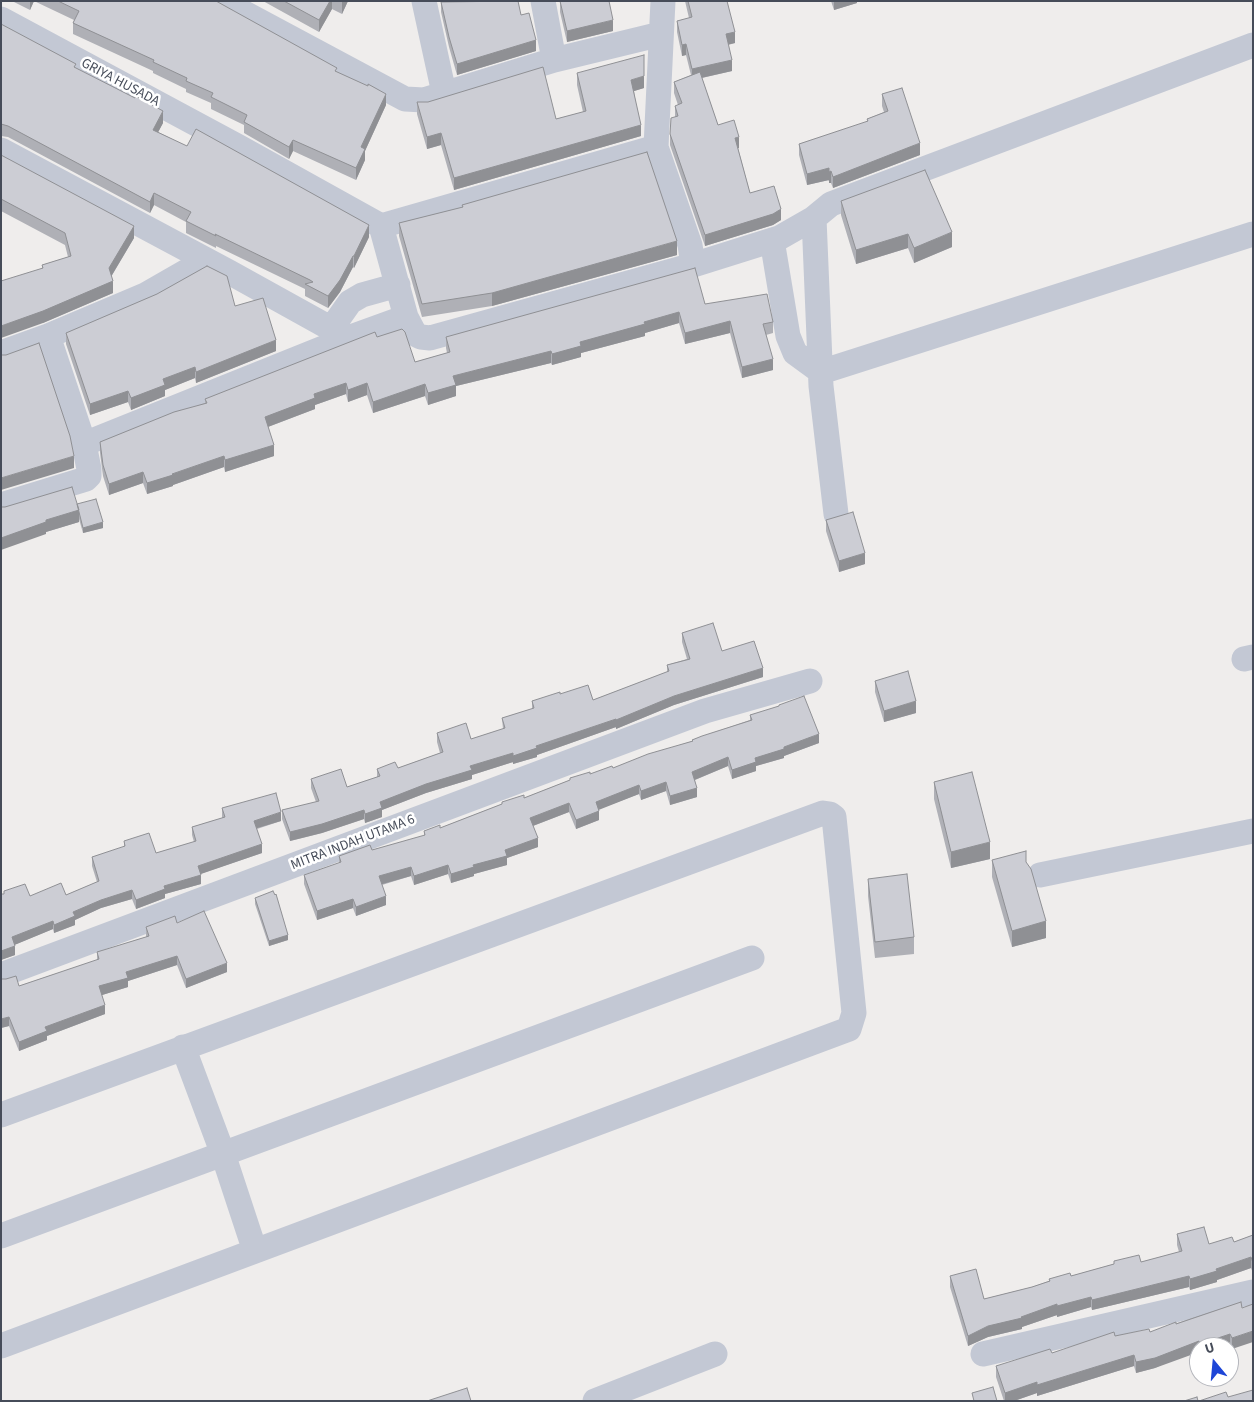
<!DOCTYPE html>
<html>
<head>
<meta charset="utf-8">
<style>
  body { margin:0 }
  #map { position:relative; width:1254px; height:1402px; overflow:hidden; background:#efedec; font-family:"Source Sans 3",sans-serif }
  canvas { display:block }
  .frame { position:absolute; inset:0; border:2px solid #464c59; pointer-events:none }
  .north { position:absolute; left:1189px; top:1337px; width:50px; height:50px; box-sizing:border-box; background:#fff; border:1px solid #b5b7bd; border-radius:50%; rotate:343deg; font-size:14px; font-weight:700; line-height:20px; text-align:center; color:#464c59 }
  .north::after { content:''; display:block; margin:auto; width:18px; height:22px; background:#1e46d7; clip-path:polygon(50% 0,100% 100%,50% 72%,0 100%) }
</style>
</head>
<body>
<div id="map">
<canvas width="1254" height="1402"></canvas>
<div class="frame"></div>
<div class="north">U</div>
</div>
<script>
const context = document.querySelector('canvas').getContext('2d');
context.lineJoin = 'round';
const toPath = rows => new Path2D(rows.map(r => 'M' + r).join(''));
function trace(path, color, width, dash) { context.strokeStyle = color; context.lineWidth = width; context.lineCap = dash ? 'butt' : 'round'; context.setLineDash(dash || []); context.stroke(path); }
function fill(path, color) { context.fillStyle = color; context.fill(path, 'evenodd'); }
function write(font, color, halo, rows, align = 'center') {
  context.font = font + ' "Source Sans 3",sans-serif'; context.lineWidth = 5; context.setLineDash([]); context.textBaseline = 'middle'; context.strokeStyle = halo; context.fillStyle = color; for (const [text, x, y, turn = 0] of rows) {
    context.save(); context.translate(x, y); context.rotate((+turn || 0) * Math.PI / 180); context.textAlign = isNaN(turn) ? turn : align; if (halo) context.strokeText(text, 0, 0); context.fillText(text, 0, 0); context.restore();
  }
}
const minor = toPath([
  [222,1,405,99,424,100,554,60],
  [424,1,444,93],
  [543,1,554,60,661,34],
  [1,19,239,147,381,226,406,317],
  [656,147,663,1],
  [1,150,229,272,348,338],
  [814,218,821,386,836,514],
  [381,226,656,147,690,245,693,265],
  [772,240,788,336,795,353,821,372,1253,234],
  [331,329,350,302,362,295,398,285],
  [48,336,84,444],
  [1,353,48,336,145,295,206,260],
  [1,505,86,479,89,476,89,469,84,444,348,338,406,317,415,334,421,337,430,338,693,265,779,238,814,218,831,204,1253,45],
  [1244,659,1253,657],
  [1040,875,1253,831],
  [1,975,705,711,810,681],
  [183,1047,223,1154,255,1251],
  [1,1115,823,813,830,814,834,817,854,1013,849,1029,1,1346],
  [1,1236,752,958],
  [983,1354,1253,1292],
  [595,1401,715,1354]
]);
const wall = toPath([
  [12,1,216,1,337,72,386,105,365,151,365,160,356,180,293,151,289,159,244,133,244,125,211,109,211,103,186,92,186,89,153,73,153,71,73,34,73,23,74,20,34,1,30,10],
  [263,1,348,1,342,14,332,9,319,32],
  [560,1,613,31,567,42,560,12],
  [685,1,727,1,735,43,728,45,732,71,702,78,718,125,739,148,738,148,750,193,781,220,773,225,705,246,670,145,670,134,675,117,675,106,678,105,674,93,674,82,691,75,686,55,682,56,677,32,677,21,689,18],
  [831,1,857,1,857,3,834,10],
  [441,2,521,15,536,51,457,75,449,47,441,12],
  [1,24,76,68,163,123,158,132,369,237,354,268,353,267,340,292,328,308,305,296,305,289,216,246,216,248,186,233,186,222,154,205,150,213,8,137,1,136],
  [577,73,644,88,634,91,641,136,454,190,441,145,427,149,417,114,417,102,556,119,583,112,577,85],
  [882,94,920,155,833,188,831,183,829,183,829,180,807,185,799,155,799,144,867,122,867,119,884,112,882,106],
  [1,155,134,238,111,277,113,293,43,323,42,265,68,257,65,245,1,211],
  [841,201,952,247,914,263,908,248,856,264,841,215],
  [462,205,677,255,492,306,422,317,399,236,399,223,462,208],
  [705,304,773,322,773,333,766,335,773,370,742,378,730,333,685,344,679,323,645,333,645,336,581,353,581,357,552,365,551,363,456,386,456,396,428,405,425,396,373,413,367,395,348,402,346,394,315,405,315,409,268,427,274,456,225,472,224,467,173,485,173,486,147,494,143,483,109,495,103,476,100,453,100,442,205,403,205,399,377,337,415,362,447,353,446,348,446,337],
  [235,306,276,351,196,383,195,378,165,390,165,396,131,410,128,402,90,415,66,344,66,333],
  [77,504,103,528,83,533,79,519,79,522,46,532,46,534,1,507],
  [826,520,865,564,839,572,826,531],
  [682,633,722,651,763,677,674,705,616,729,616,727,537,755,537,757,513,764,513,762,472,775,472,779,426,793,382,810,382,817,365,823,364,819,322,833,290,841,282,819,282,810,316,802,311,788,311,779,347,787,377,777,377,769,398,768,440,753,437,742,437,733,471,739,503,729,502,718,532,709,532,701,560,694,593,700,667,672,667,665,687,659,682,642],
  [875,681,916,713,884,722,875,692],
  [779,705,819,743,784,756,784,758,756,766,756,771,732,779,728,766,695,780,697,797,670,805,666,791,641,800,639,794,599,809,599,820,576,829,569,812,533,826,538,847,507,858,507,865,474,874,474,876,451,883,448,874,414,885,411,876,382,885,386,905,356,916,353,908,317,920,304,884,304,875,339,863,339,856,372,850,424,836,424,831,440,828,502,804,502,802,524,798,570,780,570,778,590,774,613,768,692,741,692,740,750,720,750,715,779,707],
  [934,782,990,859,951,868,934,799],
  [222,808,281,821,257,829,262,853,200,874,201,884,165,894,165,898,136,909,132,899,101,908,75,920,75,925,54,933,53,929,14,945,15,955,1,960,1,894,4,894,4,891,30,896,66,895,97,882,92,866,92,857,124,847,124,841,156,853,194,842,192,835,192,827,222,818],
  [992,860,1026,862,1046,938,1012,947,992,877],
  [868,879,914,937,914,954,875,958,868,896],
  [255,898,288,940,269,946,255,904],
  [177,923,227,972,186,988,177,965,128,981,128,987,102,995,105,1014,47,1036,47,1040,19,1051,9,1026,1,1028,19,986,97,960,97,952,146,937,146,927],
  [1177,1234,1209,1244,1234,1242,1253,1235,1253,1273,1251,1268,1217,1280,1217,1282,1190,1290,1189,1287,1092,1310,1091,1307,1057,1317,1057,1315,1022,1327,1022,1329,988,1337,968,1346,950,1287,950,1276,984,1299,1032,1287,1049,1281,1049,1279,1071,1276,1114,1264,1114,1261,1141,1262,1179,1252,1177,1245],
  [1241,1302,1232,1349,1230,1345,1223,1347,1199,1347,1155,1368,1136,1373,1134,1366,1037,1396,1037,1393,1014,1401,1004,1401,996,1377,996,1366,1052,1353,1115,1336,1150,1332]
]);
const shadedWall = toPath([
  [30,1,34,1,30,10],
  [330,1,332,1,332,9,319,32,319,20],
  [342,1,348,1,342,14],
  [834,1,857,1,857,3,834,10],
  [613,20,613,31,567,42,567,31],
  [735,32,735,43,726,45,726,34],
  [536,40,536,51,457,75,457,64],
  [686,44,686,55,682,56,682,45],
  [732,60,732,71,692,80,692,69],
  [644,76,644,88,631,92,631,80],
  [386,94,386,105,365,151,365,160,356,180,356,168,361,147],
  [163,111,163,123,153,142,153,130],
  [641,125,641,136,454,190,454,178],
  [441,133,441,145,427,149,427,137],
  [739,137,739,148,735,149,735,138],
  [293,140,293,151,289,159,289,147],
  [920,143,920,155,833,188,833,177],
  [829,168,829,180,807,185,807,174],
  [831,171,831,183,829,183,829,172],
  [154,193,154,205,150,213,150,202],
  [781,209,781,220,773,225,705,246,705,235],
  [369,225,369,237,354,268,354,256],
  [134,226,134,238,109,280,109,268],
  [952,232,952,247,914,263,914,248],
  [908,234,908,248,856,264,856,250],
  [677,241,677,255,492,306,492,293],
  [353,256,353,267,340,292,328,308,328,296],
  [113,281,113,293,43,323,1,338,1,326],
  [679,312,679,323,645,333,645,336,581,353,581,357,552,365,552,354,580,342,644,322],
  [730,321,730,333,685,344,685,333],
  [276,340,276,351,196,383,196,372],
  [551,351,551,363,456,386,456,396,428,405,428,393,453,376],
  [773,359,773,370,742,378,742,367],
  [195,367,195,378,165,390,165,396,131,410,131,398,163,379],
  [346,383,346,394,315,405,315,409,265,428,265,417,314,394],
  [367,383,367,395,348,402,348,390],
  [425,384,425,396,373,413,373,402],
  [128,391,128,402,90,415,90,404],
  [274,445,274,456,225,472,225,460],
  [74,456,74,468,1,490,1,478],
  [224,456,224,467,173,485,173,486,147,494,147,483],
  [143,472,143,483,109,495,109,484],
  [79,510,79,522,46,532,46,534,1,550,1,538,46,520],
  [103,522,103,528,83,533,83,528],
  [865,553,865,564,839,572,839,561],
  [763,668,763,677,674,705,616,729,616,720,674,696],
  [916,701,916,713,884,722,884,711],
  [616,719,616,727,537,755,537,757,513,764,513,756,536,746],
  [819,734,819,743,784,756,784,758,756,766,756,771,732,779,732,770,755,758],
  [513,753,513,762,472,775,472,779,426,793,382,810,382,817,365,823,365,814,380,802,470,766],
  [728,757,728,766,692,781,692,772],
  [666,782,666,791,641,800,641,791],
  [639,785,639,794,596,811,596,802],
  [697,788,697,797,670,805,670,796],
  [569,803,569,812,530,827,530,818],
  [364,810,364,819,322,833,290,841,290,832],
  [599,811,599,820,576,829,576,820],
  [281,812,281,821,254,829,254,821],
  [538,838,538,847,507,858,507,865,474,874,474,876,451,883,451,874,473,865,505,850],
  [990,842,990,859,951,868,951,852],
  [262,844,262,853,198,875,198,866],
  [448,865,448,874,414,885,414,876],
  [411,867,411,876,379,885,379,876],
  [201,875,201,884,165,894,165,898,136,909,136,900,164,886],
  [132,890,132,899,101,908,75,920,75,925,54,933,54,925,73,912,101,900],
  [386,896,386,905,356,916,356,907],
  [353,899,353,908,317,920,317,911],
  [53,921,53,929,12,946,12,937],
  [1046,921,1046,938,1012,947,1012,931],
  [288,935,288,940,269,946,269,941],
  [15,946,15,955,1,960,1,951],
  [177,956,177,965,128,981,128,987,99,996,99,986,126,972],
  [227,963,227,972,186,988,186,979],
  [105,1005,105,1014,47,1036,47,1040,19,1051,19,1042,45,1027],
  [9,1017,9,1026,1,1028,1,1019],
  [1251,1257,1251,1268,1217,1280,1217,1282,1190,1290,1190,1279,1216,1269],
  [1189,1276,1189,1287,1092,1310,1092,1300],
  [1091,1297,1091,1307,1057,1317,1057,1306],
  [1057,1304,1057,1315,1022,1327,1022,1329,988,1337,968,1346,968,1336,988,1326,1021,1317],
  [1253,1331,1253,1342,1232,1349,1232,1338],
  [1230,1334,1230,1345,1223,1347,1200,1347,1200,1344],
  [1199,1341,1199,1352,1155,1368,1136,1373,1136,1362],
  [1134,1355,1134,1366,1037,1396,1037,1385],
  [1037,1382,1037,1393,1014,1401,1005,1401,1005,1393]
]);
const building = toPath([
  [58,1,216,1,337,68,335,71,368,86,368,84,386,94,361,147,365,149,356,168,293,140,289,147,244,122,247,115,211,97,213,93,186,81,187,78,153,62,154,60,73,23,79,11,58,1],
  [284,1,330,1,319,20,284,1],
  [518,1,521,15,529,13,536,40,457,64,449,37,441,2,518,1],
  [560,1,609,1,613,20,567,31,560,1],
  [688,1,727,1,735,32,726,34,732,60,692,69,686,44,682,45,677,21,692,17,688,1],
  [1,24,76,64,74,67,135,98,136,96,163,111,153,130,187,146,196,129,369,225,354,256,353,256,340,280,328,296,305,284,313,282,310,280,215,234,216,236,186,221,191,212,154,193,150,202,8,126,1,124,1,24],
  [644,55,644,76,631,80,641,125,454,178,441,133,427,137,417,102,428,102,543,67,556,119,586,111,577,73,644,55],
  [700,72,718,125,734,120,739,137,735,138,750,193,774,186,781,209,773,214,705,235,670,134,671,118,678,116,675,106,682,103,674,82,700,72],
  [902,88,920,143,833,177,831,171,829,172,829,168,807,174,799,144,868,121,867,119,888,111,882,94,902,88],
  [647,152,677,241,492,293,422,304,399,223,463,207,462,205,647,152],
  [1,155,134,226,109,268,113,281,43,311,1,326,1,281,43,268,42,265,71,256,65,233,1,199,1,155],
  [925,170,952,232,914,248,908,234,856,250,841,201,925,170],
  [207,266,227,276,235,306,263,298,276,340,196,372,195,367,163,379,165,385,131,398,128,391,90,404,66,333,157,294,207,266],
  [695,268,705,304,767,294,773,322,763,324,773,359,742,367,730,321,685,333,679,312,644,322,645,324,580,342,581,346,552,354,551,351,453,376,456,385,428,393,425,384,373,402,367,383,348,390,346,383,314,394,315,398,265,417,274,445,225,460,224,456,172,474,173,475,147,483,143,472,109,484,103,465,100,442,174,412,207,403,205,399,375,332,377,337,402,329,405,332,415,362,450,352,446,337,695,268],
  [39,343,70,436,74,456,1,478,1,355,6,355,39,343],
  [72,487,79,510,46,520,46,522,1,538,1,507,5,507,72,487],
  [96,499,103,522,83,528,77,504,96,499],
  [853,512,865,553,839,561,826,520,853,512],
  [713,623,722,651,754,641,763,668,674,696,616,720,616,719,536,746,537,748,513,756,513,753,470,766,472,770,426,784,380,802,382,808,365,814,364,810,322,824,290,832,282,810,319,801,311,779,341,769,347,787,380,776,377,769,395,762,398,768,443,752,437,733,466,723,471,739,505,728,502,718,534,708,532,701,560,692,560,694,588,685,593,700,669,671,667,665,690,659,682,633,713,623],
  [908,671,916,701,884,711,875,681,908,671],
  [804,696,819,734,784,747,784,749,755,758,756,762,732,770,728,757,692,772,697,788,670,796,666,782,641,791,639,785,596,802,599,811,576,820,569,803,530,818,538,838,505,850,507,856,473,865,474,867,451,874,448,865,414,876,411,867,379,876,386,896,356,907,353,899,317,911,304,875,341,862,339,856,370,845,372,850,425,835,424,831,440,825,440,828,502,804,502,802,524,795,524,798,570,780,570,778,590,772,590,774,612,766,613,768,648,754,693,741,692,740,702,736,752,720,750,715,779,706,779,705,804,696],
  [972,772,990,842,951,852,934,782,972,772],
  [276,793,281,812,254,821,262,844,198,866,201,875,164,886,165,889,136,900,132,890,101,900,73,912,75,916,54,925,53,921,12,937,15,946,1,951,1,894,4,894,4,891,25,884,30,896,61,883,66,895,99,881,92,857,125,846,124,841,149,833,156,853,196,841,192,827,225,817,222,808,276,793],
  [1026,851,1026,862,1031,869,1046,921,1012,931,992,860,1026,851],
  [907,874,914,937,875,942,868,879,907,874],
  [273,891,275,895,276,894,288,935,269,941,255,898,273,891],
  [204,911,227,963,186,979,177,956,126,972,128,978,99,986,105,1005,45,1027,47,1031,19,1042,9,1017,1,1019,1,979,6,979,16,976,19,986,99,959,97,952,149,936,146,927,175,916,177,923,204,911],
  [1204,1227,1209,1244,1232,1237,1234,1242,1253,1235,1253,1263,1251,1257,1216,1269,1217,1271,1190,1279,1189,1276,1092,1300,1091,1297,1057,1306,1057,1304,1021,1317,1022,1318,988,1326,968,1336,950,1276,976,1269,984,1299,1032,1287,1050,1281,1049,1279,1070,1273,1071,1276,1114,1264,1114,1261,1139,1255,1141,1262,1182,1251,1177,1234,1204,1227],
  [1241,1302,1242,1308,1253,1304,1253,1331,1232,1338,1230,1334,1200,1344,1199,1341,1155,1358,1136,1362,1134,1355,1037,1385,1037,1382,1005,1393,996,1366,1050,1349,1052,1353,1114,1332,1115,1336,1149,1329,1150,1332,1176,1322,1176,1324,1241,1302],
  [993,1387,997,1401,974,1401,972,1393,993,1387],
  [467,1388,471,1401,427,1401,467,1388],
  [1253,1390,1253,1401,1199,1401,1226,1392,1228,1397,1253,1390],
  [1197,1397,1198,1401,1184,1401,1197,1397]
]);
const streetNames = [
  ["GRIYA HUSADA",120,83,28],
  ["MITRA INDAH UTAMA 6",353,843,-21]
];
trace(minor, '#c3c8d4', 25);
fill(wall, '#afb0b6');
fill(shadedWall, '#8f9094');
fill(building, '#cccdd4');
trace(building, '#8f9094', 1);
write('14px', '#464c59', '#fff', streetNames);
</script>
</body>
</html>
